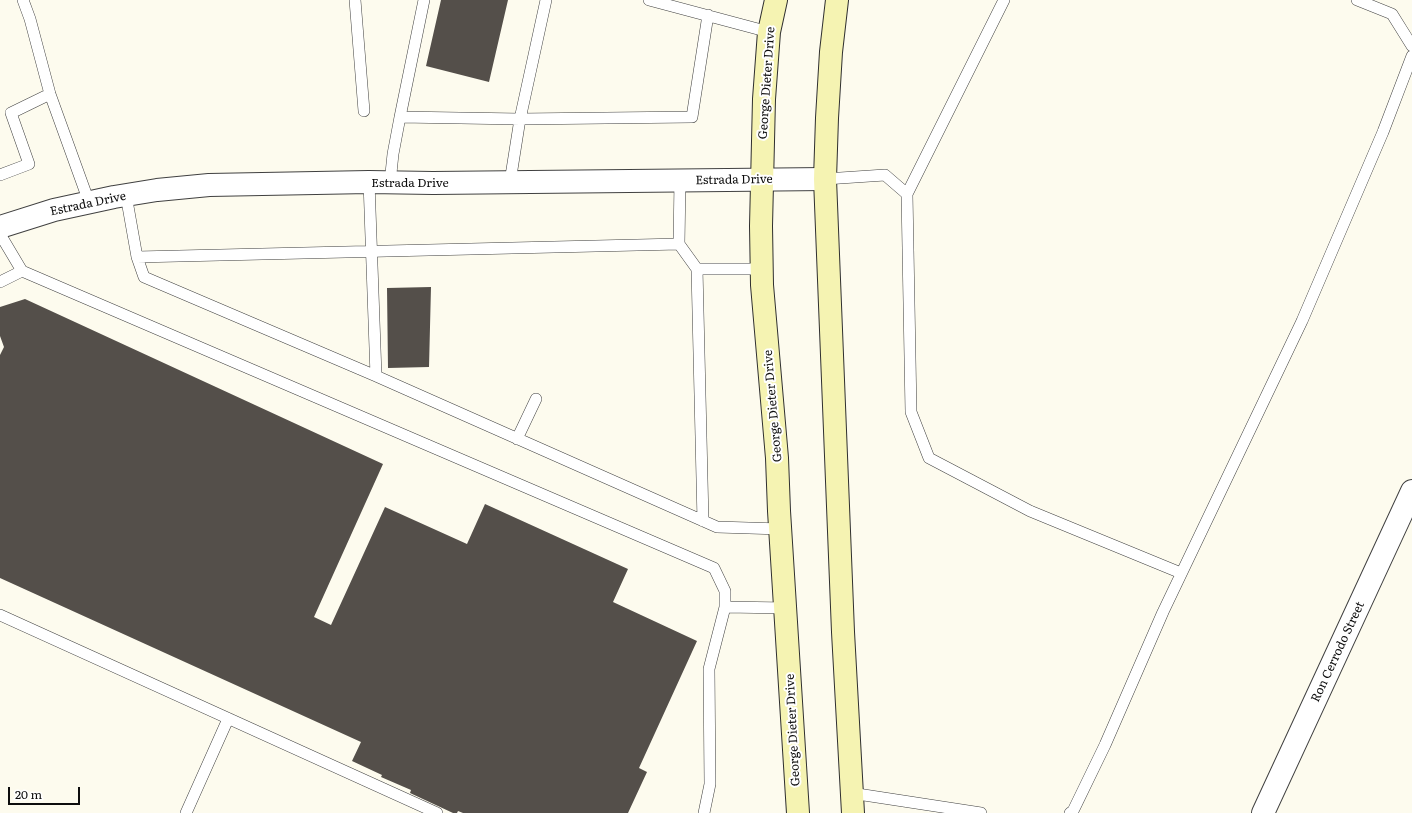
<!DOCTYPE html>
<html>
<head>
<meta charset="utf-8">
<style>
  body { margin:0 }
  #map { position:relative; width:1412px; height:813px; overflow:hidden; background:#fdfbee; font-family:Literata,serif }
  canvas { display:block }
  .scale { position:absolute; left:8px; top:787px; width:72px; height:18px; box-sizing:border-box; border:2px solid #0d0d0d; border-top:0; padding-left:5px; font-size:12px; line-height:14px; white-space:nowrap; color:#0d0d0d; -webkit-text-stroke:3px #fff; paint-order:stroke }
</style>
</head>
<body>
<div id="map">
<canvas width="1412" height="813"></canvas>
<div class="scale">20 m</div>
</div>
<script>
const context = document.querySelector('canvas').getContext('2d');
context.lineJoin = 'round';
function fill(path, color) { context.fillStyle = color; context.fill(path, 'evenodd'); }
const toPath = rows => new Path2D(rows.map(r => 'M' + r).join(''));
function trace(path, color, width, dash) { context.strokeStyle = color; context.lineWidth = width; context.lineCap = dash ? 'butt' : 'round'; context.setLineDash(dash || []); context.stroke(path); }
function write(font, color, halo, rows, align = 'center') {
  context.font = font + ' Literata,serif'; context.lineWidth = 4; context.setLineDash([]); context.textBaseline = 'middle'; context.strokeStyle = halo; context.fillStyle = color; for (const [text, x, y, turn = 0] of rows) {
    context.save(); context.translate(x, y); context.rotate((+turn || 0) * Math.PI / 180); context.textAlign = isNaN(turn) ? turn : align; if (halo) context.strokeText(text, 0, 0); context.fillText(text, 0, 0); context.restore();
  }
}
const building = toPath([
  [441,0,508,0,489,82,426,66],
  [431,287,429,367,388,368,387,288],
  [25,299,383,464,314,617,331,625,385,507,467,544,485,504,628,569,613,602,697,641,639,768,647,772,628,813,463,813,458,811,457,813,453,813,410,793,411,790,381,777,382,775,352,761,361,742,0,578,0,355,4,347,0,336,0,307]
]);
const service = toPath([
  [23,0,30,19,50,94,89,202],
  [355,0,364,111],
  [649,0,769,32],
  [1357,0,1392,14,1412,46],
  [400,117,424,0],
  [0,175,29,164,11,113,50,94],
  [825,179,885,175,907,194,911,412,929,458,1030,511,1181,573],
  [510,182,520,119,546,0],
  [390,183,393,154,400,117,520,119,692,117,708,15],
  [907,194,1004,0],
  [126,195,137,257,679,244,697,269,762,269],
  [0,234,22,271,714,568,725,591,725,607,786,608],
  [679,244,680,180],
  [137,257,144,277,376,376,369,182],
  [697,269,703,521],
  [0,282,22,271],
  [376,376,717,527,781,529],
  [517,439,536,399],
  [0,615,437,813],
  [851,793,981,813],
  [186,813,228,719],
  [704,813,710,784,709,669,725,607],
  [1070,813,1073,811,1105,745,1163,612,1302,321,1383,132,1412,56]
]);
const minor = toPath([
  [0,227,54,210,114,197,157,190,209,185,369,182,433,183,825,179],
  [1263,813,1412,491]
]);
const secondary = toPath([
  [776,0,769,32,764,99,761,226,762,285,777,458,779,511,798,813],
  [837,0,831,52,827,118,825,179,843,632,853,813]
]);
const streetNames = [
  ["George Dieter Drive",767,83,-86],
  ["Estrada Drive",734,180,-1],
  ["Estrada Drive",410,183],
  ["Estrada Drive",88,204,-12],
  ["George Dieter Drive",773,406,-95],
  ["Ron Cerrodo Street",1338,652,-65],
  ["George Dieter Drive",793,730,-93]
];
fill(building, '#544f4a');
trace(service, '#404040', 12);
trace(minor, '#404040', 24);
trace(secondary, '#2f2f2f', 24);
trace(service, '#fff', 11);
trace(minor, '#fff', 22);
trace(secondary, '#f5f3b2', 22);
write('12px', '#0d0d0d', '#fff', streetNames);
</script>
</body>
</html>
